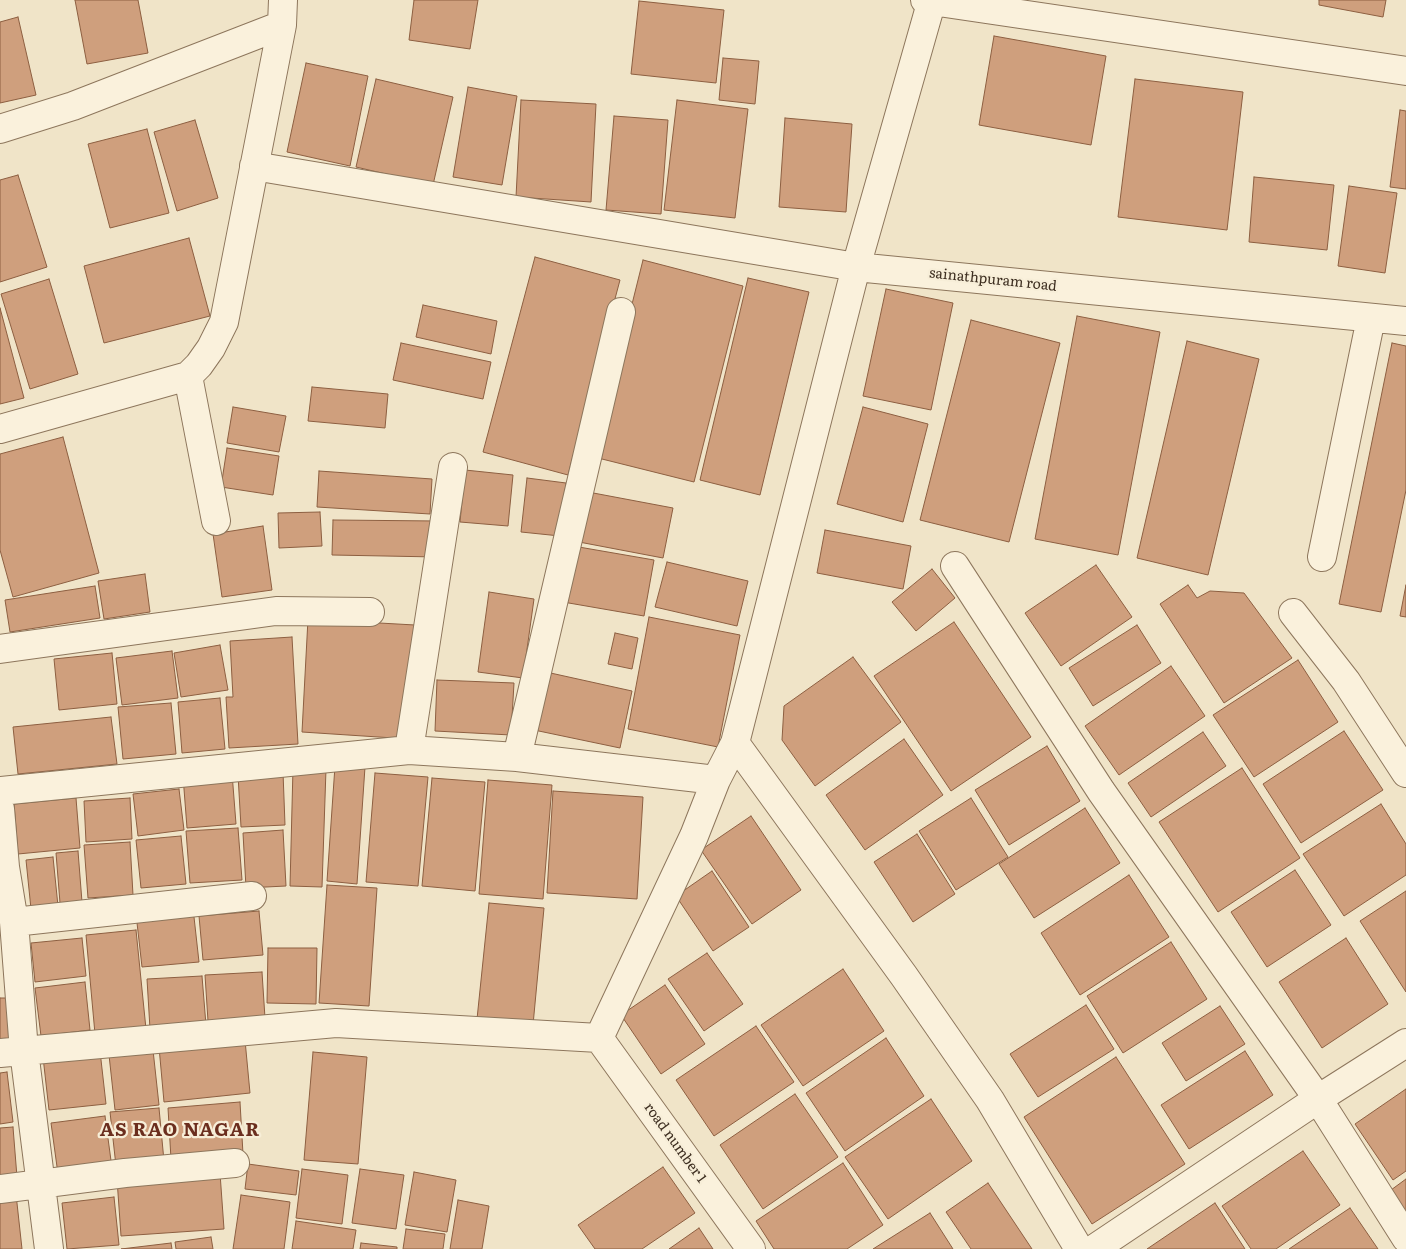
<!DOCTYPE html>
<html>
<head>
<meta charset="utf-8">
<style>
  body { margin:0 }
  canvas { display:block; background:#f0e4c8 }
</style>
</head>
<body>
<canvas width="1406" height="1249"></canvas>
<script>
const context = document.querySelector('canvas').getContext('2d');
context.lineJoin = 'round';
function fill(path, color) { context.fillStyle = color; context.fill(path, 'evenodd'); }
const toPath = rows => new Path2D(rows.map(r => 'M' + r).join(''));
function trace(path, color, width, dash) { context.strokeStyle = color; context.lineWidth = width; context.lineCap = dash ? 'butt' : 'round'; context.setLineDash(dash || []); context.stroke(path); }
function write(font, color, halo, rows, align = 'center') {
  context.font = font + ' Literata,serif'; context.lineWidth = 4.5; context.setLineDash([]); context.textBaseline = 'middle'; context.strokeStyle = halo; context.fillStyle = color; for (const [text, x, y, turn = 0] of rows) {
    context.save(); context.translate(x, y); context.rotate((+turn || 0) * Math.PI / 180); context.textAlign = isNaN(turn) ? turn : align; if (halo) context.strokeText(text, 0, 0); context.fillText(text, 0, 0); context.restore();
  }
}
const building = toPath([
  [75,0,138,0,148,53,87,64,75,0],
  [414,0,478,0,470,49,409,40,414,0],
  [1319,0,1386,0,1383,17,1319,5,1319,0],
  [639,1,724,10,716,83,631,74,639,1],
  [18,17,36,95,0,103,0,22,18,17],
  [994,36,1106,56,1091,145,979,125,994,36],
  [723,58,759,61,755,104,719,100,723,58],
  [306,63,368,76,350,166,287,152,306,63],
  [376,79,453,97,433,185,356,167,376,79],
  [1135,79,1243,92,1227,230,1118,217,1135,79],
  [468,87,517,96,502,185,453,177,468,87],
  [521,100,596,104,591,202,516,197,521,100],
  [677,100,748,109,735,218,664,210,677,100],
  [1400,110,1406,111,1406,189,1390,187,1400,110],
  [614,116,668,120,661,214,606,210,614,116],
  [785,118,852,124,846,212,779,207,785,118],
  [195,120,218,198,177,211,154,132,195,120],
  [147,129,169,213,110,228,88,144,147,129],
  [18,175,47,267,0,282,0,180,18,175],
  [1254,177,1334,185,1327,250,1249,242,1254,177],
  [1349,186,1397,193,1385,273,1338,266,1349,186],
  [189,238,210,316,104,343,84,266,189,238],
  [535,257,620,280,568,475,483,452,535,257],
  [643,260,743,286,694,482,594,457,643,260],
  [748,278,809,292,760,495,700,480,748,278],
  [49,279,78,374,30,389,1,294,49,279],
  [886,289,953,303,931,410,863,396,886,289],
  [423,305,497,321,491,354,416,337,423,305],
  [0,308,24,398,0,404,0,308],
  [1077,316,1160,332,1118,555,1035,539,1077,316],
  [971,320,1060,343,1009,542,920,520,971,320],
  [1187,341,1259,359,1208,575,1137,558,1187,341],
  [401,343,491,362,483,399,393,380,401,343],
  [1392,343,1406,346,1406,490,1381,612,1339,604,1392,343],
  [312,387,388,394,385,428,308,421,312,387],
  [233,407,286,416,279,452,227,443,233,407],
  [863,407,928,424,903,522,837,504,863,407],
  [63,437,99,573,13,597,0,550,0,454,63,437],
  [227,448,279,456,273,495,221,487,227,448],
  [465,470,513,475,508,526,460,522,465,470],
  [319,471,432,479,430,514,317,507,319,471],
  [527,478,566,483,560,536,521,532,527,478],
  [588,492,673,508,663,558,579,542,588,492],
  [320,512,322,546,279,548,278,513,320,512],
  [333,520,437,521,437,557,332,555,333,520],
  [263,526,272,590,222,597,213,534,263,526],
  [825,530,911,546,903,589,817,573,825,530],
  [573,546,654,560,644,616,563,602,573,546],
  [667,562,748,581,737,626,655,607,667,562],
  [1096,565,1132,617,1061,666,1025,613,1096,565],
  [932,569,955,598,916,631,892,602,932,569],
  [145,574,150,612,104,619,98,581,145,574],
  [1188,585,1197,598,1210,591,1244,593,1292,658,1224,703,1160,604,1188,585],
  [1406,585,1406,617,1400,616,1406,585],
  [95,586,100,618,10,632,5,600,95,586],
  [489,592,534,599,523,678,478,672,489,592],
  [649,617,740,635,718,747,628,729,649,617],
  [308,619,415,625,409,739,302,732,308,619],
  [954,622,1031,737,951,791,874,676,954,622],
  [1137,625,1161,663,1093,706,1069,668,1137,625],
  [615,633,638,638,632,669,608,664,615,633],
  [292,637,298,744,229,748,226,697,233,697,230,641,292,637],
  [220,645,228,690,181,697,174,653,220,645],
  [172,651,178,698,122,705,116,658,172,651],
  [112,653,117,704,59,710,54,659,112,653],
  [853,657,901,722,815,786,782,740,784,706,853,657],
  [1298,660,1338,722,1254,777,1213,715,1298,660],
  [1171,666,1205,716,1119,775,1085,726,1171,666],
  [546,672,632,691,620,748,534,730,546,672],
  [437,680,514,683,511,735,435,731,437,680],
  [220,698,225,749,182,753,178,702,220,698],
  [171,703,176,754,123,759,118,707,171,703],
  [111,717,117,764,18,774,13,727,111,717],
  [1344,731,1383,790,1301,843,1263,784,1344,731],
  [1203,732,1226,766,1151,817,1128,783,1203,732],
  [904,739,943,795,865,850,826,795,904,739],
  [1047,746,1080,801,1009,845,975,790,1047,746],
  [335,766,365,767,357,884,327,881,335,766],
  [293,768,326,769,322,887,290,886,293,768],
  [1242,768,1300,858,1218,912,1159,822,1242,768],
  [283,772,285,825,241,827,238,775,283,772],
  [232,773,236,824,187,828,183,776,232,773],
  [375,773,428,777,418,886,366,882,375,773],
  [432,778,485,782,475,891,422,886,432,778],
  [488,780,552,785,543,899,479,894,488,780],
  [179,789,184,830,138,836,133,794,179,789],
  [553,791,643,797,637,899,547,893,553,791],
  [76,798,80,848,18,854,14,804,76,798],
  [130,798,132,839,86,842,84,801,130,798],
  [971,798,1008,857,956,890,919,831,971,798],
  [1381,804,1406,844,1406,875,1344,916,1303,854,1381,804],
  [1085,808,1120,863,1034,918,999,864,1085,808],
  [751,816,801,890,752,924,701,850,751,816],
  [238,828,242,880,190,883,186,831,238,828],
  [283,830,286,886,246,888,243,833,283,830],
  [917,834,955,894,913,922,874,862,917,834],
  [181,836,186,884,141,888,136,840,181,836],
  [130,842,133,895,88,898,84,845,130,842],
  [78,851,82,902,60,903,56,853,78,851],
  [53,857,58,906,31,909,26,860,53,857],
  [1295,870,1331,925,1267,967,1231,912,1295,870],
  [712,871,749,927,713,951,676,896,712,871],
  [1129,875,1169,937,1080,995,1041,933,1129,875],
  [327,885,377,888,369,1006,319,1003,327,885],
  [1406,891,1406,992,1360,921,1406,891],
  [489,903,544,908,533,1025,477,1019,489,903],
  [193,908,199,962,142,967,136,914,193,908],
  [259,911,263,955,203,960,199,916,259,911],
  [136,930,146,1029,95,1034,86,935,136,930],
  [82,938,86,976,35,982,31,943,82,938],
  [1346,938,1388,1004,1322,1048,1279,982,1346,938],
  [1171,942,1207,999,1123,1053,1087,996,1171,942],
  [268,948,317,948,316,1004,267,1003,268,948],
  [707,953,743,1004,704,1031,668,979,707,953],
  [843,969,884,1031,803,1086,761,1025,843,969],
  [262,972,265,1018,208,1021,205,975,262,972],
  [202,976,206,1025,150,1029,147,979,202,976],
  [85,982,90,1030,41,1036,35,988,85,982],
  [665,985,705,1044,661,1074,621,1015,665,985],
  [0,998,8,998,12,1048,0,1049,0,998],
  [1086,1005,1114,1049,1038,1097,1010,1054,1086,1005],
  [1220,1006,1245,1044,1186,1081,1162,1043,1220,1006],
  [756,1026,794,1082,714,1136,676,1080,756,1026],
  [886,1038,924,1096,845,1151,806,1093,886,1038],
  [245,1040,250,1093,164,1102,159,1047,245,1040],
  [153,1050,159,1105,115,1110,109,1055,153,1050],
  [100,1051,106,1104,49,1110,43,1057,100,1051],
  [1245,1051,1273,1095,1189,1149,1161,1105,1245,1051],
  [313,1052,367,1057,358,1164,304,1160,313,1052],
  [1116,1057,1185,1164,1092,1224,1024,1117,1116,1057],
  [7,1072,13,1122,0,1124,0,1073,7,1072],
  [1406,1089,1406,1171,1393,1180,1355,1124,1406,1089],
  [795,1094,838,1157,763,1209,720,1145,795,1094],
  [931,1099,972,1161,888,1219,845,1157,931,1099],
  [240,1102,243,1154,171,1159,168,1108,240,1102],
  [159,1108,164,1161,116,1166,110,1112,159,1108],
  [105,1116,112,1168,58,1174,51,1123,105,1116],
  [13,1127,17,1177,0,1178,0,1128,13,1127],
  [1303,1151,1340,1205,1276,1249,1251,1249,1222,1206,1303,1151],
  [843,1163,883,1225,847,1249,774,1249,756,1221,843,1163],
  [248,1164,299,1171,296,1195,245,1189,248,1164],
  [663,1167,695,1213,642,1249,595,1249,578,1225,663,1167],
  [302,1169,348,1175,342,1224,296,1218,302,1169],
  [360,1169,404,1175,396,1229,352,1223,360,1169],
  [414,1172,456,1180,447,1232,405,1225,414,1172],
  [220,1173,224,1229,121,1236,117,1179,220,1173],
  [1406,1179,1406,1212,1391,1190,1406,1179],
  [988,1183,1032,1249,971,1249,946,1212,988,1183],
  [16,1194,22,1249,0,1249,0,1195,16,1194],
  [241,1195,290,1202,284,1249,233,1249,241,1195],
  [114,1197,119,1245,67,1249,62,1203,114,1197],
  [458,1200,489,1206,482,1249,450,1249,458,1200],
  [1215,1203,1245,1249,1147,1249,1215,1203],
  [1350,1208,1378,1249,1289,1249,1350,1208],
  [930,1213,953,1249,873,1249,930,1213],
  [296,1221,356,1230,353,1249,292,1249,296,1221],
  [699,1228,713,1249,669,1249,699,1228],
  [406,1229,445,1234,443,1249,403,1249,406,1229],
  [211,1237,213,1249,176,1249,175,1242,211,1237],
  [171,1243,172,1249,121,1249,171,1243],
  [361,1243,397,1247,397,1249,360,1249,361,1243]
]);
const minor = toPath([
  [925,0,1406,71],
  [932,0,856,267,1406,321],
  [0,129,73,106,282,25],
  [254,166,856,267,735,743,716,780,694,836,599,1038],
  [188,376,216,521],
  [0,429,188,376,199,365,211,348,224,322,282,25,283,0],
  [1322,557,1371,318],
  [955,566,1101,791,1318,1099,1406,1238],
  [1293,613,1346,681,1406,773],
  [0,649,276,611,370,612],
  [735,743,904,976,990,1100,1079,1249],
  [409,750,453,467],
  [517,757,621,312],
  [0,791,409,750,517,757,716,780],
  [0,809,5,867,14,922,24,1051,49,1249],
  [14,922,252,896],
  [599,1038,751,1249],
  [0,1053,336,1023,599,1038],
  [0,1189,125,1173,235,1163],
  [1094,1249,1318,1099,1406,1043]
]);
const streetNames = [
  ["sainathpuram road",993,280,6],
  ["road number 1",675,1143,54]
];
const districtNames = [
  ["AS RAO NAGAR",180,1130]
];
fill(building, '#cf9f7d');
trace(building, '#8d5f41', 1);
trace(minor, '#8d765c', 30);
trace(minor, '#faf1dc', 28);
write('14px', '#3d2e20', '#f7eed8', streetNames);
context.letterSpacing = '1px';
write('bold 19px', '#6b2e1e', '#f7eed8', districtNames);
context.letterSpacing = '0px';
</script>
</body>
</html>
